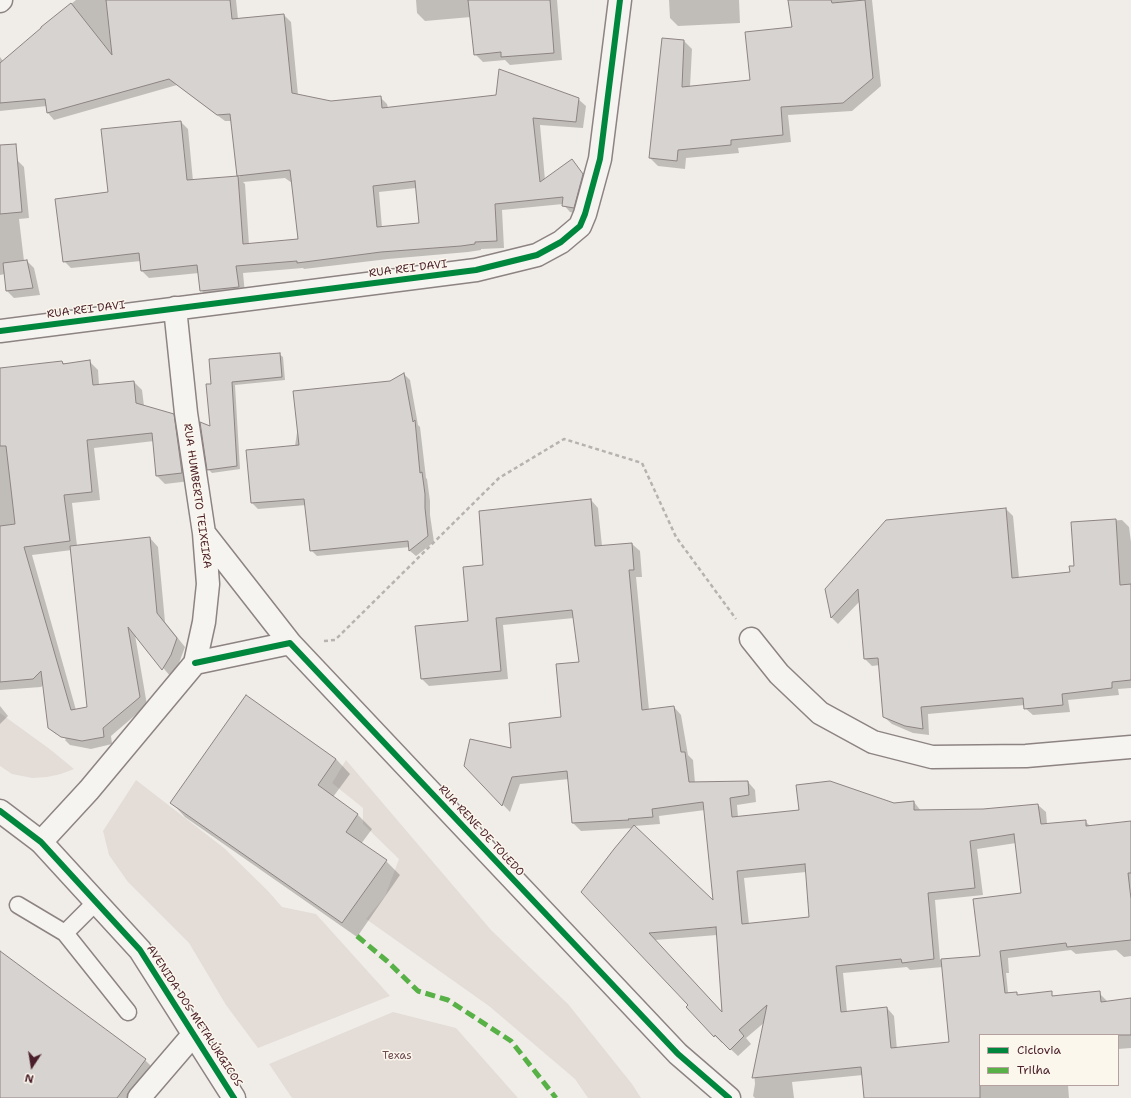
<!DOCTYPE html>
<html>
<head>
<meta charset="utf-8">
<style>
  body { margin:0 }
  #map { position:relative; width:1131px; height:1098px; overflow:hidden; background:#f0ede8; font-family:"Shantell Sans",sans-serif }
  canvas { display:block }
  .legend { position:absolute; left:979px; top:1034px; width:140px; height:52px; box-sizing:border-box; background:#fbf7ec; border:1px solid #b4a19f; margin:0; padding:5px 7px; list-style:none; font-size:12px; color:#4a1f2b }
  .legend li { display:flex; align-items:center; gap:8px; height:20px }
  .legend b { width:20px; border:1px solid #b4a19f }
  .north { position:absolute; left:12px; top:1046px; width:40px; height:40px; -webkit-text-stroke:3px #fbf7ec; paint-order:stroke; rotate:192deg; font-size:11px; font-weight:700; line-height:16px; text-align:center; color:#4a1f2b }
  .north::after { content:''; display:block; margin:auto; width:14px; height:18px; background:#4a1f2b; clip-path:polygon(50% 0,100% 100%,50% 72%,0 100%) }
</style>
</head>
<body>
<div id="map">
<canvas width="1131" height="1098"></canvas>
<ul class="legend">
<li><b style="height:5px;background:#00873e"></b>Ciclovia</li>
<li><b style="height:5px;background:#57b146"></b>Trilha</li>
</ul>
<div class="north">N</div>
</div>
<script>
const context = document.querySelector('canvas').getContext('2d');
context.lineJoin = 'round';
function fill(path, color) { context.fillStyle = color; context.fill(path, 'evenodd'); }
const toPath = rows => new Path2D(rows.map(r => 'M' + r).join(''));
function trace(path, color, width, dash) { context.strokeStyle = color; context.lineWidth = width; context.lineCap = dash ? 'butt' : 'round'; context.setLineDash(dash || []); context.stroke(path); }
function write(font, color, halo, rows, align = 'center') {
  context.font = font + ' "Shantell Sans",sans-serif'; context.lineWidth = 3; context.setLineDash([]); context.textBaseline = 'middle'; context.strokeStyle = halo; context.fillStyle = color; for (const [text, x, y, turn = 0] of rows) {
    context.save(); context.translate(x, y); context.rotate((+turn || 0) * Math.PI / 180); context.textAlign = isNaN(turn) ? turn : align; if (halo) context.strokeText(text, 0, 0); context.fillText(text, 0, 0); context.restore();
  }
}
const green = toPath([
  [0,713,51,750,74,769,61,774,47,777,32,778,12,774,0,766],
  [346,760,491,930,568,1004,632,1084,641,1098,588,1098,575,1079,489,1006,366,919,385,896,399,859,363,824,363,808,332,783],
  [136,780,224,848,268,891,282,907,316,914,390,996,258,1048,226,1005,189,943,128,882,109,855,103,831],
  [393,1012,456,1028,518,1098,292,1098,269,1064]
]);
const shadow = toPath([
  [76,0,236,0,238,19,284,15,291,22,298,95,331,102,380,97,387,104,388,108,578,99,586,106,583,128,540,125,545,180,571,160,589,182,580,215,570,212,563,204,502,210,504,248,481,249,481,250,468,252,388,259,304,269,303,268,243,273,245,294,208,297,201,290,199,273,149,278,142,271,141,261,71,268,64,261,109,193,181,122,188,129,193,181,240,177,238,175,232,121,225,121,177,85,54,120,48,113,47,106,0,111,0,57,3,61,43,28,42,27],
  [285,178,292,183,299,240,249,245,245,184,243,182],
  [416,188,420,224,382,228,379,192],
  [416,0,557,0,562,60,510,65,505,60,483,62,475,54,471,17,425,21,417,13],
  [669,0,739,0,740,23,678,26,670,18],
  [789,0,872,0,881,86,852,111,788,115,791,142,738,148,739,153,686,158,685,169,658,166,650,158,684,41,692,49,690,87,751,81,793,28],
  [17,160,24,167,29,218,19,219,24,261,27,261,34,268,40,295,14,298,7,291,5,274,0,275,0,162],
  [279,354,283,357,285,380,235,385,240,469,212,473,208,469,211,427,212,385],
  [89,361,98,370,99,385,134,382,142,390,144,406,173,415,181,424,190,481,165,484,157,476,154,441,94,448,100,500,72,503,77,546,150,538,158,547,165,622,185,647,179,663,171,677,135,635,147,705,111,736,112,744,91,749,70,745,65,740,66,739,56,732,56,734,49,727,44,684,41,687,0,690,0,369,62,362,65,364],
  [72,550,88,708,76,710,32,555],
  [404,374,410,380,418,425,420,427,426,478,427,479,430,501,430,515,434,542,416,556,410,551,410,547,317,556,311,550,306,505,258,509,252,503,295,446,298,426,390,382],
  [591,500,598,508,602,546,632,544,640,551,642,577,636,577,649,710,674,707,681,715,688,755,693,760,695,783,748,782,755,790,756,802,737,805,738,817,914,802,921,811,983,810,1038,805,1046,812,1047,824,1085,821,1090,826,1131,822,1131,956,1124,957,1116,950,1076,954,1071,950,1008,958,1009,973,1006,973,1009,1002,1100,994,1108,1002,1131,999,1131,1048,1118,1049,1118,1035,980,1035,980,1085,1068,1085,1069,1098,865,1098,863,1075,792,1082,794,1098,755,1098,753,1096,755,1084,754,1071,765,1022,746,1038,751,1044,738,1056,723,1042,722,1043,715,1036,688,1007,689,1005,582,891,634,828,581,831,573,823,569,779,520,784,510,812,465,765,513,749,562,718,580,662,574,618,503,625,508,679,429,686,422,679,469,622,485,566],
  [705,810,714,902,634,826,660,824,659,816],
  [1016,843,1022,894,981,957,940,960,935,900,983,895,977,849],
  [806,872,810,918,749,924,744,878],
  [717,935,724,1014,655,940],
  [907,967,910,970,943,967,952,1069,899,1073,894,1016,887,1008,847,1012,843,973],
  [1006,509,1013,516,1019,578,1071,573,1075,567,1072,523,1122,520,1129,527,1131,542,1131,688,1118,689,1119,695,1068,700,1070,712,1033,715,1025,708,1025,705,928,714,929,735,913,733,892,724,884,717,880,665,872,666,865,659,860,601,838,624,831,617,826,589],
  [246,696,336,759,350,774,333,797,357,814,372,829,361,844,386,861,400,875,357,937,185,817,171,802],
  [0,706,8,716,0,724],
  [0,953,145,1060,154,1069,133,1098,0,1098]
]);
const building = toPath([
  [106,0,230,0,232,19,284,14,292,93,331,101,381,96,382,108,496,95,499,69,579,98,576,122,533,118,540,182,572,159,583,174,574,208,562,206,563,197,495,204,497,241,475,242,475,244,461,246,381,252,297,263,297,261,236,266,239,287,200,291,197,265,141,271,139,253,63,262,55,199,108,192,101,129,181,121,187,180,238,176,243,244,298,239,290,170,237,176,230,114,217,115,169,79,47,113,45,99,0,103,0,63,41,28,41,27,71,3,112,55,106,0],
  [415,181,419,223,377,227,373,186,415,181],
  [468,0,550,0,554,53,501,57,501,52,474,55,468,0],
  [788,0,831,0,832,3,865,0,873,78,843,103,781,107,783,135,731,140,731,145,678,150,677,161,649,158,662,38,684,40,682,87,750,80,745,32,792,27,788,0],
  [16,144,22,212,0,214,0,145,16,144],
  [27,260,33,288,6,291,3,263,27,260],
  [280,353,282,377,232,382,237,466,207,470,200,422,210,426,206,384,211,384,209,359,280,353],
  [90,360,93,385,134,381,136,403,174,414,182,473,156,476,152,433,87,440,92,492,64,495,70,541,24,547,71,710,87,707,70,546,150,537,157,613,177,638,171,655,162,670,128,627,140,697,103,728,104,737,82,741,61,737,48,728,41,671,33,679,0,682,0,526,15,524,6,446,0,446,0,368,62,361,63,364,90,360],
  [404,373,413,422,415,420,420,473,422,472,425,494,425,508,428,536,409,551,408,541,310,551,304,499,251,503,246,450,299,445,293,391,390,381,404,373],
  [591,499,595,546,632,543,634,570,629,570,642,710,674,706,681,752,685,752,689,782,748,781,749,795,730,798,732,817,799,810,796,785,830,781,894,803,914,801,914,810,983,809,1038,804,1041,824,1086,820,1086,826,1131,821,1131,873,1128,873,1131,899,1131,940,1067,947,1066,943,1000,951,1005,993,1017,992,1017,995,1052,991,1052,996,1100,991,1101,1002,1131,998,1131,1035,980,1035,980,1098,864,1098,861,1067,752,1078,767,1005,739,1030,744,1036,730,1050,715,1035,714,1037,686,1007,688,1005,581,892,614,849,634,825,713,900,703,802,652,809,653,817,628,819,629,820,572,823,567,771,512,777,502,806,464,766,470,739,511,748,509,723,561,717,556,664,579,662,572,610,496,618,501,671,421,679,415,626,468,621,463,567,483,565,479,511,591,499],
  [1014,834,1021,893,973,899,980,956,941,959,949,1042,891,1048,887,1007,841,1012,836,966,901,959,902,963,934,959,928,893,975,888,970,841,1014,834],
  [805,864,809,917,742,924,737,871,805,864],
  [716,927,722,1012,649,933,716,927],
  [1006,508,1012,578,1070,572,1069,566,1074,566,1071,522,1116,519,1120,585,1131,584,1131,680,1112,682,1112,688,1062,694,1063,705,1024,709,1023,698,921,707,923,729,905,726,883,717,878,658,864,659,858,589,831,618,825,589,886,520,1006,508],
  [246,695,336,759,318,785,358,814,346,832,387,860,342,923,170,803,246,695],
  [0,951,146,1059,117,1098,0,1098,0,951]
]);
const path = toPath([
  [324,641,335,640,499,478,564,439,642,463,676,537,736,619]
]);
const lane = toPath([
  [18,905,65,933,128,1012],
  [65,933,96,902]
]);
const street = toPath([
  [0,1,1,0],
  [0,331,476,270,537,255,561,242,580,226,585,214,600,159,620,0],
  [204,533,290,643],
  [751,639,779,674,820,713,873,742,932,757,1026,756,1131,747],
  [195,663,290,643,678,1054,729,1098],
  [41,842,89,790,195,663,204,622,208,584,204,533,186,413,175,308],
  [139,1098,193,1035]
]);
const secondary = toPath([
  [0,811,41,842,140,950,234,1098]
]);
const quiet = toPath([
  [357,936,387,961,418,991,448,1000,511,1041,556,1098]
]);
const cycleway = toPath([
  [0,331,476,270,537,255,561,242,580,226,585,214,600,159,620,0],
  [195,663,290,643,678,1054,729,1098],
  [0,811,41,842,140,950,234,1098]
]);
const streetNames = [
  ["RUA REI DAVI",408,269,-7],
  ["RUA REI DAVI",86,310,-7],
  ["RUA HUMBERTO TEIXEIRA",197,496,82],
  ["RUA RENE DE TOLEDO",481,831,47],
  ["AVENIDA DOS METALÚRGICOS",194,1016,57]
];
const parkNames = [
  ["Texas",397,1056]
];
fill(green, '#e4ddd7');
fill(shadow, '#0003');
fill(building, '#d7d3d0');
trace(building, '#8d8383', 1);
trace(lane, '#8d8383', 19);
trace(street, '#8d8383', 25);
trace(secondary, '#8d8383', 25);
trace(path, '#b7b2b0', 2.5, [4, 3]);
trace(lane, '#f5f4f0', 16);
trace(street, '#f5f4f0', 22);
trace(secondary, '#f5f4f0', 22);
trace(quiet, '#57b146', 5, [10, 5]);
trace(cycleway, '#00873e', 6);
write('11px', '#4a1f2b', '#fbf7ec', streetNames);
write('11px', '#6e4b52', '#fbf7ec', parkNames);
</script>
</body>
</html>
